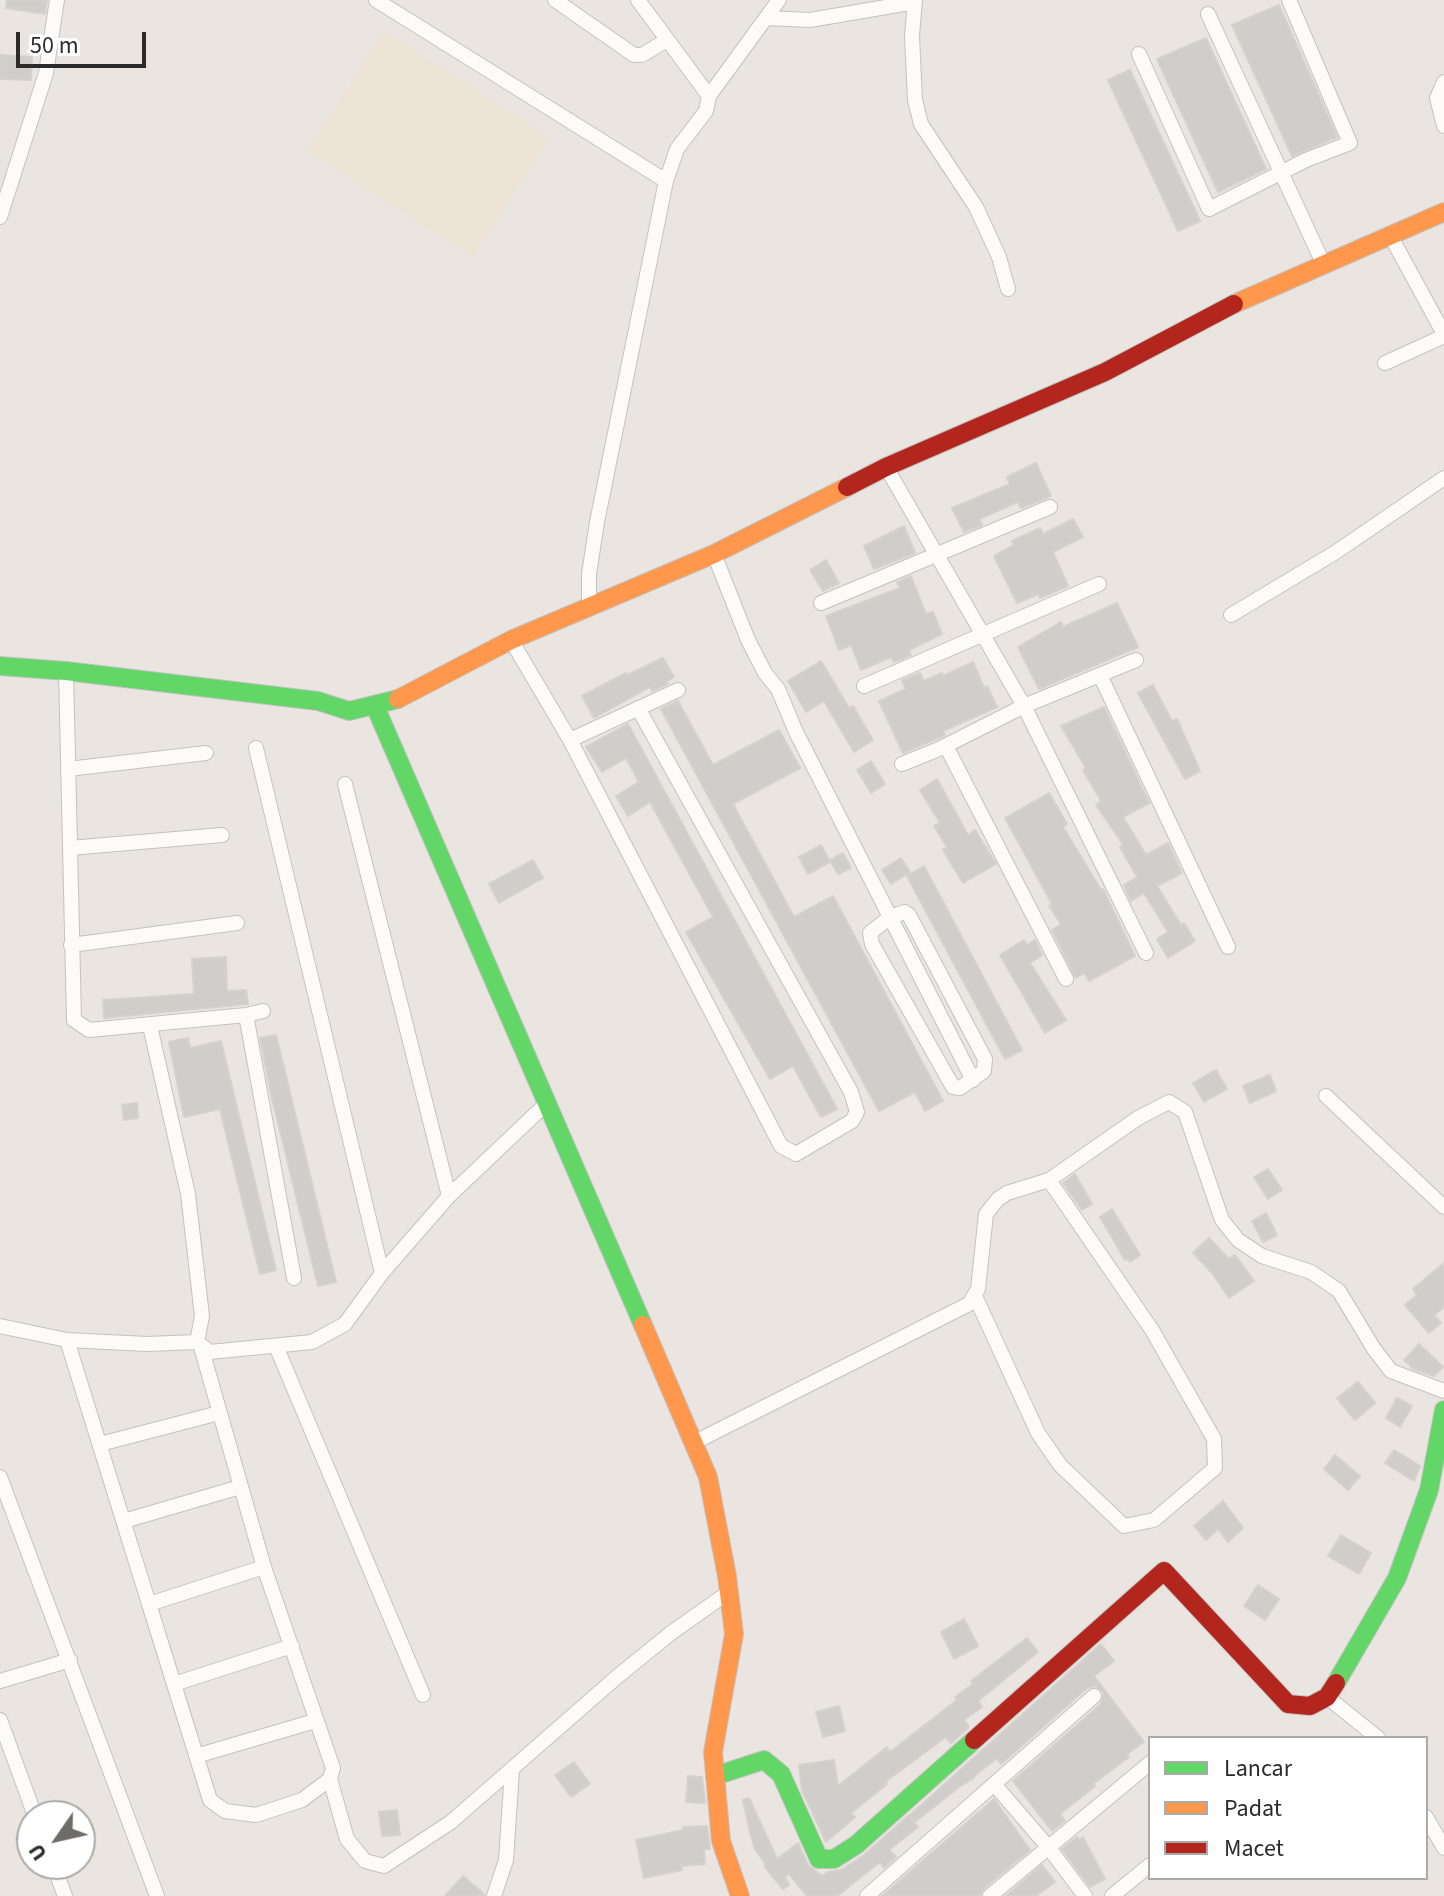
<!DOCTYPE html>
<html>
<head>
<meta charset="utf-8">
<style>
  body { margin:0 }
  #map { position:relative; width:1444px; height:1896px; overflow:hidden; background:#eae5e0; font-family:"Source Sans 3",sans-serif }
  canvas { display:block }
  .legend { position:absolute; left:1148px; top:1736px; width:280px; height:144px; box-sizing:border-box; background:#fff; border:2px solid #aaa; margin:0; padding:10px 14px; list-style:none; font-size:24px; color:#2b2b2b }
  .legend li { display:flex; align-items:center; gap:16px; height:40px }
  .legend b { width:40px; border:2px solid #aaa }
  .north { position:absolute; left:16px; top:1800px; width:80px; height:80px; box-sizing:border-box; background:#fff; border:2px solid #aaa; border-radius:50%; rotate:236deg; font-size:22px; font-weight:700; line-height:32px; text-align:center; color:#2b2b2b }
  .north::after { content:''; display:block; margin:auto; width:28px; height:36px; background:#6e6c6a; clip-path:polygon(50% 0,100% 100%,50% 72%,0 100%) }
  .scale { position:absolute; left:16px; top:32px; width:130px; height:36px; box-sizing:border-box; border:4px solid #2b2b2b; border-top:0; padding-left:10px; font-size:24px; line-height:28px; white-space:nowrap; color:#2b2b2b; -webkit-text-stroke:6px #fff; paint-order:stroke }
</style>
</head>
<body>
<div id="map">
<canvas width="1444" height="1896"></canvas>
<ul class="legend">
<li><b style="height:10px;background:#63d668"></b>Lancar</li>
<li><b style="height:10px;background:#ff974d"></b>Padat</li>
<li><b style="height:10px;background:#b3261e"></b>Macet</li>
</ul>
<div class="north">U</div>
<div class="scale">50 m</div>
</div>
<script>
const context = document.querySelector('canvas').getContext('2d');
context.lineJoin = 'round';
function fill(path, color) { context.fillStyle = color; context.fill(path, 'evenodd'); }
const toPath = rows => new Path2D(rows.map(r => 'M' + r).join(''));
function trace(path, color, width, dash) { context.strokeStyle = color; context.lineWidth = width; context.lineCap = dash ? 'butt' : 'round'; context.setLineDash(dash || []); context.stroke(path); }
const education = toPath([
  [384,31,549,137,473,257,308,151]
]);
const building = toPath([
  [7,0,47,0,45,14,6,8,7,0],
  [1279,5,1337,137,1292,156,1232,25,1279,5],
  [1206,38,1266,169,1218,192,1157,59,1206,38],
  [0,55,32,57,31,80,0,79,0,55],
  [1130,70,1200,221,1178,231,1108,80,1130,70],
  [1036,463,1051,496,1021,508,1018,502,979,519,982,525,964,532,952,508,1010,484,1007,477,1036,463],
  [1073,519,1083,537,1053,552,1068,586,1040,598,1039,594,1017,603,994,556,1014,545,1012,541,1040,528,1043,534,1073,519],
  [904,526,915,553,874,569,864,546,904,526],
  [826,560,839,583,823,591,810,570,826,560],
  [911,576,926,614,933,612,942,634,909,650,911,655,894,662,891,657,861,670,851,645,839,650,826,616,900,588,897,582,911,576],
  [1117,603,1138,647,1039,689,1018,647,1061,622,1063,627,1117,603],
  [663,658,674,677,667,681,668,684,652,691,650,687,594,718,582,696,626,673,627,675,663,658],
  [821,661,849,708,853,706,873,740,854,752,824,701,806,712,788,681,821,661],
  [973,662,984,688,987,686,997,707,943,731,945,735,903,753,879,701,906,689,902,680,920,673,924,681,942,673,943,676,973,662],
  [1153,685,1172,721,1177,719,1200,771,1185,779,1138,693,1153,685],
  [678,701,713,765,779,730,800,768,733,804,794,917,833,896,943,1101,925,1111,915,1092,879,1111,661,709,678,701],
  [1104,707,1149,803,1123,817,1146,855,1168,843,1182,873,1157,886,1181,925,1184,923,1195,941,1168,958,1157,939,1168,932,1144,893,1131,901,1124,885,1137,877,1120,847,1123,844,1096,805,1101,801,1083,770,1086,768,1061,726,1104,707],
  [628,724,837,1109,821,1117,793,1066,770,1079,686,932,713,917,650,802,628,816,616,796,639,782,626,758,602,772,586,747,628,724],
  [871,761,885,784,871,793,857,770,871,761],
  [937,779,968,835,975,830,996,864,963,883,943,850,947,847,934,826,940,823,920,790,937,779],
  [1049,793,1067,824,1063,827,1101,890,1103,889,1135,956,1089,981,1084,973,1076,978,1052,930,1061,924,1049,906,1052,904,1005,818,1049,793],
  [821,845,830,862,808,874,799,857,821,845],
  [843,853,851,868,838,874,830,860,843,853],
  [901,858,910,872,891,884,882,870,901,858],
  [533,860,543,878,499,903,489,884,533,860],
  [924,866,1022,1050,1005,1059,907,876,924,866],
  [1024,940,1027,945,1035,940,1042,955,1030,963,1066,1020,1045,1033,1000,955,1024,940],
  [226,957,227,991,246,990,248,1004,104,1018,103,1000,194,994,192,959,226,957],
  [276,1035,336,1282,318,1286,271,1094,260,1038,276,1035],
  [188,1038,190,1048,221,1041,276,1270,260,1274,220,1109,184,1117,169,1042,188,1038],
  [1216,1070,1227,1089,1204,1102,1193,1083,1216,1070],
  [1270,1075,1276,1091,1250,1103,1243,1086,1270,1075],
  [137,1103,138,1118,124,1120,122,1105,137,1103],
  [1268,1169,1282,1190,1268,1199,1254,1177,1268,1169],
  [1075,1174,1092,1204,1082,1210,1063,1183,1075,1174],
  [1112,1209,1140,1255,1130,1262,1128,1259,1125,1260,1100,1217,1112,1209],
  [1266,1213,1277,1235,1263,1242,1252,1221,1266,1213],
  [1209,1238,1229,1259,1235,1255,1254,1281,1229,1298,1212,1273,1193,1253,1209,1238],
  [1444,1263,1444,1307,1434,1315,1441,1323,1429,1333,1405,1305,1417,1295,1413,1289,1444,1263],
  [1419,1344,1443,1367,1434,1376,1414,1369,1404,1360,1419,1344],
  [1358,1382,1375,1403,1355,1420,1337,1398,1358,1382],
  [1397,1398,1412,1406,1400,1427,1386,1418,1397,1398],
  [1394,1450,1420,1466,1414,1481,1385,1463,1394,1450],
  [1335,1455,1360,1476,1348,1490,1324,1469,1335,1455],
  [1223,1501,1243,1528,1228,1542,1218,1529,1206,1540,1194,1526,1223,1501],
  [1341,1535,1371,1553,1359,1574,1328,1556,1341,1535],
  [1258,1585,1279,1599,1265,1620,1244,1606,1258,1585],
  [964,1619,978,1646,954,1659,941,1632,964,1619],
  [1027,1638,1038,1652,978,1701,982,1707,964,1720,969,1727,951,1743,946,1737,885,1782,887,1784,851,1813,855,1817,826,1842,802,1790,799,1765,834,1760,838,1786,887,1747,890,1752,957,1700,955,1697,973,1684,971,1681,1027,1638],
  [1101,1644,1114,1661,1094,1676,1144,1742,1127,1754,1129,1757,1093,1784,1095,1786,1060,1814,1065,1821,1052,1831,1013,1781,1101,1704,1104,1693,1096,1686,1087,1688,1001,1764,997,1758,973,1777,974,1778,959,1787,915,1822,910,1815,1101,1644],
  [839,1706,845,1731,823,1737,816,1712,839,1706],
  [574,1762,590,1784,571,1797,555,1775,574,1762],
  [688,1776,702,1777,705,1803,686,1802,688,1776],
  [749,1798,777,1859,798,1843,808,1865,822,1876,828,1872,841,1870,863,1856,909,1815,918,1827,889,1850,896,1857,884,1868,880,1862,837,1896,807,1896,789,1874,785,1877,789,1885,783,1889,764,1866,766,1865,755,1849,750,1833,743,1800,749,1798],
  [994,1799,1030,1850,984,1888,980,1896,882,1896,994,1799],
  [397,1810,400,1835,382,1836,379,1812,397,1810],
  [707,1826,710,1849,704,1849,705,1864,681,1866,682,1870,644,1878,636,1840,683,1830,683,1827,707,1826],
  [1077,1837,1079,1840,1083,1837,1105,1879,1090,1887,1062,1849,1077,1837],
  [1042,1865,1055,1882,1036,1896,1006,1896,1042,1865],
  [463,1876,484,1894,484,1896,445,1896,463,1876]
]);
const street = toPath([
  [376,0,666,181],
  [555,0,634,55,642,55,667,40],
  [638,0,709,96],
  [915,0,912,36,915,100,921,124,976,207,999,257,1008,289],
  [1208,14,1323,263],
  [767,18,810,20,915,2],
  [1139,54,1209,209,1306,160,1350,143,1289,0],
  [1444,82,1437,98,1444,126],
  [0,217,46,73,57,0],
  [1390,235,1444,334],
  [1385,363,1444,336],
  [886,467,1024,706,1146,953],
  [714,554,748,640,765,673,778,689,796,732,973,1080],
  [821,603,1050,507],
  [589,606,589,574,597,522,666,181,677,149,706,111,709,96,779,0],
  [1231,615,1336,552,1444,478],
  [511,640,570,740,781,1146,796,1154,852,1121,857,1112,851,1092,638,708],
  [66,671,74,1020,89,1030,246,1015,263,1011],
  [1100,675,1228,947],
  [864,686,1099,584],
  [570,740,678,690],
  [946,746,1066,979],
  [256,748,382,1273],
  [902,764,939,749,1024,706,1136,660],
  [68,769,206,753],
  [345,784,449,1196],
  [70,848,222,835],
  [905,912,909,915,985,1059,984,1071,960,1088,953,1087,872,944,870,933,890,917,905,912],
  [71,945,237,923],
  [246,1015,294,1278],
  [150,1026,188,1194,202,1316,197,1342],
  [1326,1096,1444,1207],
  [975,1296,1038,1433,1060,1465,1124,1526,1154,1520,1215,1468,1214,1439,1152,1330,1049,1180],
  [0,1326,67,1340,147,1344,197,1342,210,1352,312,1342,345,1324,382,1273,449,1196,546,1104],
  [67,1340,149,1604,264,1567,201,1347],
  [276,1346,423,1695],
  [693,1443,969,1304,978,1289,986,1214,998,1199,1007,1193,1049,1180,1138,1118,1169,1102,1185,1112,1222,1220,1238,1240,1262,1256,1311,1272,1339,1291,1374,1349,1391,1371,1444,1391],
  [100,1444,219,1413],
  [0,1477,157,1896],
  [124,1521,240,1487],
  [149,1604,210,1800,225,1811,256,1815,302,1800,330,1779,333,1768,264,1567],
  [0,1681,70,1660],
  [174,1684,292,1646],
  [1327,1697,1378,1738],
  [0,1720,35,1816],
  [196,1756,315,1721],
  [330,1779,347,1839,365,1861,384,1866,451,1822,618,1676,671,1633,729,1592],
  [994,1784,1049,1848,1085,1896],
  [1426,1817,1444,1848],
  [53,1864,65,1896],
  [494,1896,506,1860,512,1770],
  [867,1896,1094,1696],
  [990,1896,1150,1763],
  [1112,1896,1150,1865]
]);
const fast = toPath([
  [0,666,66,671,318,701,349,711,398,699],
  [375,706,643,1325],
  [1336,1683,1397,1578,1429,1490,1444,1410],
  [715,1776,764,1760,781,1774,819,1859,834,1859,856,1845,974,1740]
]);
const slow = toPath([
  [1234,304,1444,212],
  [398,699,511,640,714,554,847,487],
  [643,1325,708,1477,727,1576,734,1634,713,1752,721,1841,740,1896]
]);
const jam = toPath([
  [847,487,886,467,1105,372,1234,304],
  [974,1740,1164,1571,1288,1704,1310,1706,1327,1697,1336,1683]
]);
fill(education, '#ede3d5');
fill(building, '#d0cdca');
trace(building, '#d5d1cc', 2);
trace(street, '#c3c2c2', 16);
trace(fast, '#c3c2c2', 20);
trace(slow, '#c3c2c2', 20);
trace(jam, '#c3c2c2', 20);
trace(street, '#fcfbfa', 14);
trace(fast, '#63d668', 18);
trace(slow, '#ff974d', 18);
trace(jam, '#b3261e', 18);
</script>
</body>
</html>
